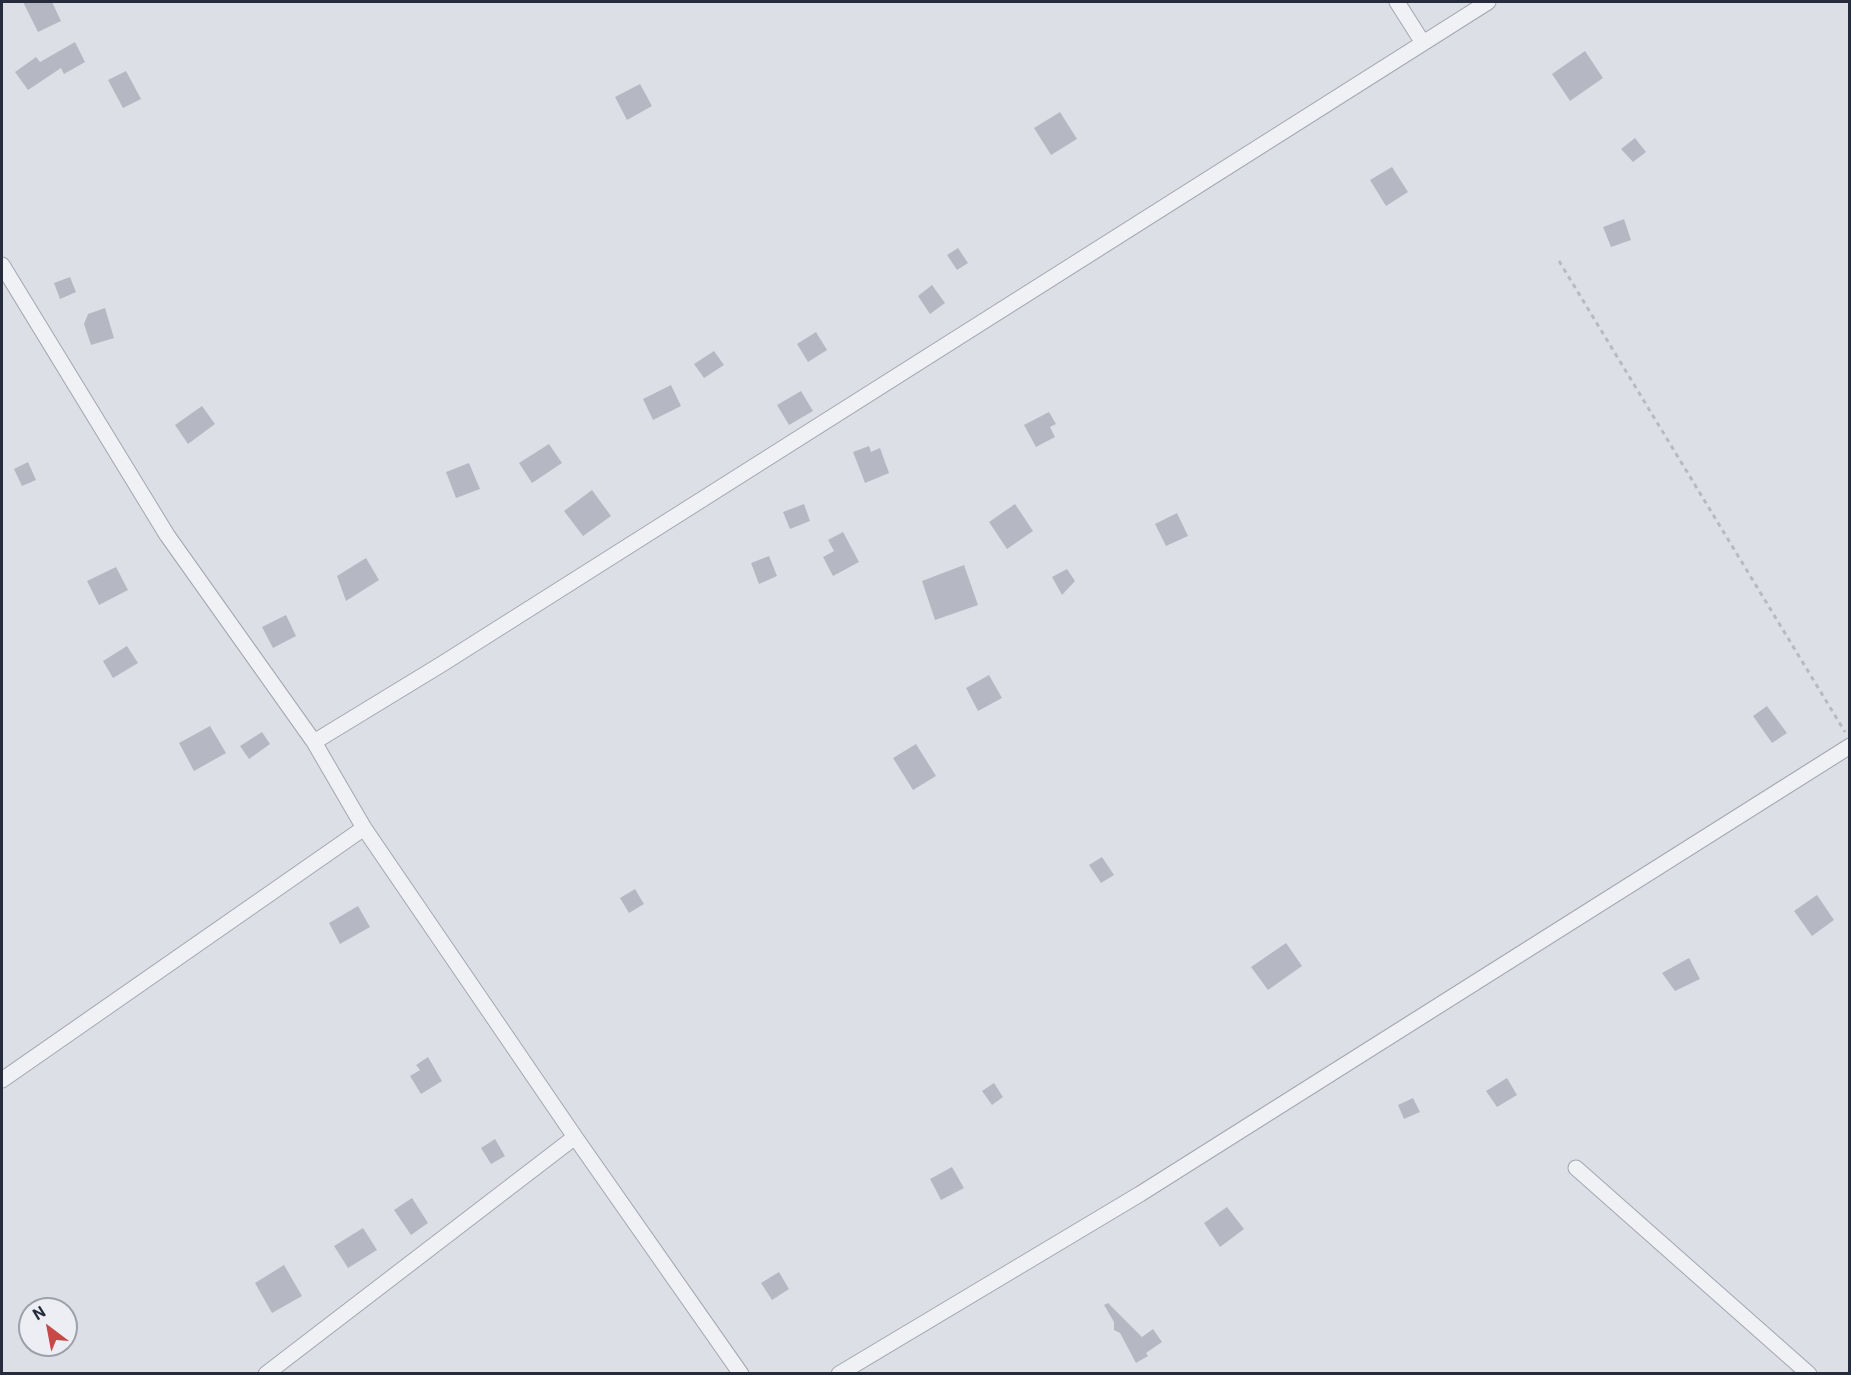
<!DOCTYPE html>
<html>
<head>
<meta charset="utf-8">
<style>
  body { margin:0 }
  #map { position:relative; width:1851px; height:1375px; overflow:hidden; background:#dddfe6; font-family:Roboto,sans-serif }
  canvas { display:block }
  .frame { position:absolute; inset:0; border:3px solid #272c3c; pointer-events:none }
  .north { position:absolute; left:18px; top:1297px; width:60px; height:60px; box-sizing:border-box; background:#eceef4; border:2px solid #9da0aa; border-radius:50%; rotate:328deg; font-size:16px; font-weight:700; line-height:24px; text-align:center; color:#272c3c }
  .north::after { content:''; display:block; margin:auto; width:21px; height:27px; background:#c74847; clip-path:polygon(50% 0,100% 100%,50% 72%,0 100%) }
</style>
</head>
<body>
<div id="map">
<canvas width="1851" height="1375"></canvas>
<div class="frame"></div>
<div class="north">N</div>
</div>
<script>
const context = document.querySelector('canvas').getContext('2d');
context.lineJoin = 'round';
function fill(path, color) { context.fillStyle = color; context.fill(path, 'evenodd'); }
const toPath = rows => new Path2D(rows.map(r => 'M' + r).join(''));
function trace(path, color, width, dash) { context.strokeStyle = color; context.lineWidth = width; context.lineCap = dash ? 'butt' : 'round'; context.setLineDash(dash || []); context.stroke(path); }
const building = toPath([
  [23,2,52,2,61,21,38,32],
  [75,42,85,62,64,74,61,68,28,90,15,72,36,57,40,62],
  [1585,51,1603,78,1570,101,1552,74],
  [126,71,141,99,123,108,108,80],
  [640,84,652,106,627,120,615,97],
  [1060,112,1077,139,1051,155,1034,128],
  [1635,138,1646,152,1633,162,1621,149],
  [1392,167,1408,192,1386,206,1370,180],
  [1624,219,1631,240,1611,247,1603,227],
  [958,248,968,263,957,270,947,255],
  [70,277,76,292,60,299,54,283],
  [932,285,945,303,930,314,918,296],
  [105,308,114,338,91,345,84,324,88,314],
  [816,332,827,350,808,362,797,344],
  [714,351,724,365,704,378,694,364],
  [671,385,681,406,653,420,643,399],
  [801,391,813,411,789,425,777,405],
  [202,406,215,424,188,444,175,425],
  [1049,412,1056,424,1050,427,1055,437,1036,447,1024,425],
  [549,444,562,463,532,483,519,463],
  [869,446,871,452,880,448,889,473,865,483,853,452],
  [28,462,36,480,22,486,14,469],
  [469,463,480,489,456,498,446,472],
  [592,490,611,516,583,536,564,511],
  [804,504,810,521,790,529,783,512],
  [1015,504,1033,531,1007,549,989,522],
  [1177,513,1188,536,1166,546,1155,524],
  [843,532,859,562,833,576,823,557,834,551,828,540],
  [769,556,777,576,759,584,751,563],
  [366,558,379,580,346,601,337,576],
  [964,565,978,605,935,620,922,581],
  [116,567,128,590,99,605,87,581],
  [1067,569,1075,581,1062,595,1052,577],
  [286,615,296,636,273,648,262,627],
  [127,646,138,663,113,678,103,661],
  [989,675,1002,698,978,711,966,688],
  [1767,706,1787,733,1772,743,1753,716],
  [210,726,226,753,194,771,179,743],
  [262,732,270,744,249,759,240,746],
  [916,744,936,776,913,790,893,758],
  [1102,857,1114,875,1101,883,1089,865],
  [635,889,644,904,629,913,620,898],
  [1817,895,1834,920,1812,936,1794,911],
  [358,906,370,927,340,944,329,923],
  [1286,943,1302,966,1268,990,1251,967],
  [1689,958,1700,979,1675,991,1662,973],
  [428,1057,442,1081,421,1094,410,1076,420,1070,416,1065],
  [1507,1078,1517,1095,1497,1107,1486,1091],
  [994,1083,1003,1097,992,1105,982,1091],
  [1413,1098,1420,1112,1404,1119,1398,1105],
  [495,1139,505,1156,491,1164,481,1148],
  [952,1167,964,1188,941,1200,930,1179],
  [412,1198,428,1223,411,1235,394,1210],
  [1227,1207,1244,1229,1220,1247,1204,1223],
  [363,1228,377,1250,348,1268,334,1246],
  [284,1265,302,1296,272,1313,255,1283],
  [779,1272,789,1289,772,1300,761,1283],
  [1108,1303,1142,1337,1153,1329,1162,1342,1146,1353,1148,1356,1136,1363,1120,1333,1114,1330,1114,1322,1104,1305]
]);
const path = toPath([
  [1559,261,1845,732]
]);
const street = toPath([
  [1397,2,1423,43],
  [2,265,167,535,314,742,364,828,575,1137,741,1374],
  [314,742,442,664,1488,2],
  [2,1080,364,828],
  [1576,1168,1809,1374],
  [266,1374,575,1137],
  [839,1374,1140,1194,1850,746]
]);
fill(building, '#b5b8c3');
trace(street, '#a3a6b0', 17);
trace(path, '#b7bac1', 3, [4.5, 4.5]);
trace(street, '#eff1f5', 15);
</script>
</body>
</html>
